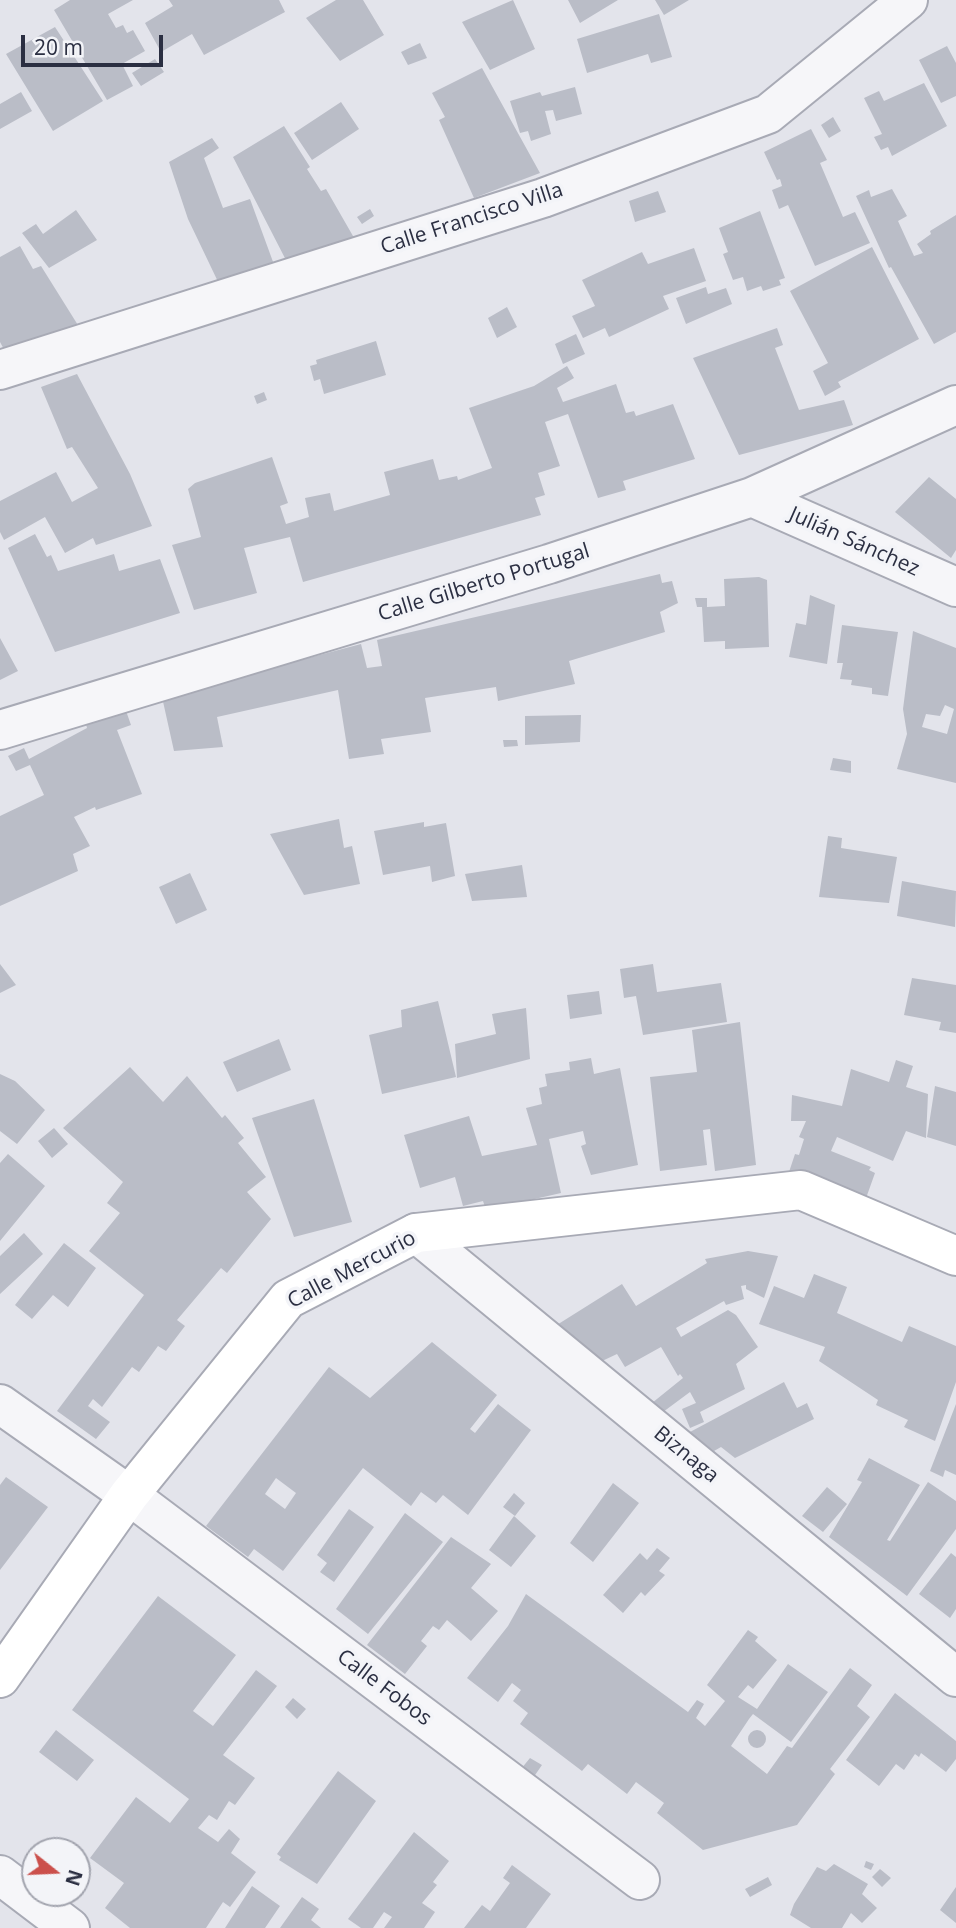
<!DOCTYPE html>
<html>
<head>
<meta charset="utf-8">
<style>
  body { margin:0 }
  #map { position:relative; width:956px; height:1928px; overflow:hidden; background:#e3e4eb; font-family:"Open Sans",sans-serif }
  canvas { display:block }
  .north { position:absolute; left:21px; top:1837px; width:70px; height:70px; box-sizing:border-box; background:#f3f4f8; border:2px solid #a3a5af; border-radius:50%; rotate:108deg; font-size:19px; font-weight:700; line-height:28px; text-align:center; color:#2b2f42 }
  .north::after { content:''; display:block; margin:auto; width:24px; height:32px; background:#cb504c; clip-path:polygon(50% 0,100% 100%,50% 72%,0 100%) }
  .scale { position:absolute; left:21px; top:35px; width:142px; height:32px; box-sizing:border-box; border:4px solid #2b2f42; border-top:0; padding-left:9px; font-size:21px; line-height:24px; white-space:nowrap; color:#2b2f42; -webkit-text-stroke:5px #f3f4f8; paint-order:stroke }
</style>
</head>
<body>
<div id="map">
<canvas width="956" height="1928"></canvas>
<div class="north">N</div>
<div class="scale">20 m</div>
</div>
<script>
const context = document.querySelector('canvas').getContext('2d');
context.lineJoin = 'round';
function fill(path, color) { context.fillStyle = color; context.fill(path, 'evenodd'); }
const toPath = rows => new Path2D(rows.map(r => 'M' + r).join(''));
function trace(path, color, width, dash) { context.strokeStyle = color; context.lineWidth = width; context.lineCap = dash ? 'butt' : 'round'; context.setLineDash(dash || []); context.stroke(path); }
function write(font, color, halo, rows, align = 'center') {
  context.font = font + ' "Open Sans",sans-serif'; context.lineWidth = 7; context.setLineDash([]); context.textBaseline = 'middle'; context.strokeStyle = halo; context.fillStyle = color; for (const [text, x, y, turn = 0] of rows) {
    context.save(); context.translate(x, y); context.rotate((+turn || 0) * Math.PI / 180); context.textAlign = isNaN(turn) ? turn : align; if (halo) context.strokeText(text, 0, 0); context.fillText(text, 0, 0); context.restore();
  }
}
const building = toPath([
  [70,0,133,0,108,14,116,28,123,25,127,33,133,30,145,51,122,64,133,86,107,100,54,10],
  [169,0,279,0,285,12,204,55,192,34,161,52,145,23,173,6],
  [336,0,363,0,384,35,340,61,306,18],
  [513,0,535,49,490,70,462,22],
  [568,0,618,0,580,23],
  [655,0,689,0,664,15],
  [659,14,672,57,651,63,648,54,587,73,577,39],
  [55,27,103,101,53,131,6,54],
  [420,43,427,58,408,65,401,52],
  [947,46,956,63,956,96,941,103,919,60],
  [155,59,164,72,141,86,132,73],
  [482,68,540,173,474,198,439,120,445,117,432,93],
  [924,83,947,126,892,156,888,147,881,150,874,137,882,134,864,98,879,91,884,101],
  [575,87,582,114,556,121,553,110,545,111,551,134,531,141,528,131,520,133,510,101,540,92,542,96],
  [21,92,32,111,0,129,0,104],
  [341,102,359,129,312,160,294,133],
  [833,117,841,131,829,138,821,125],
  [284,126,310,167,307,169,321,191,326,189,357,243,289,266,233,157],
  [811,129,827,160,820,163,843,217,855,212,870,243,815,266,788,205,779,209,772,190,782,186,780,179,777,180,764,152],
  [212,138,219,148,204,158,223,208,250,199,276,270,221,288,188,219,169,162],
  [892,189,907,216,898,221,914,256,923,253,917,244,931,234,930,231,956,215,956,332,934,344,891,267,889,268,856,196,869,190,871,197],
  [658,191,666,212,635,222,629,201],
  [370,209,374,216,362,224,357,217],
  [76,210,97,240,49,268,22,233,36,224,43,234],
  [760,211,785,278,779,280,781,285,763,291,761,286,747,291,743,277,733,280,723,254,728,252,719,228],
  [20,246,33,269,41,266,81,330,7,355,0,342,0,257],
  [872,247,919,339,838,382,841,387,825,396,813,371,828,363,790,291],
  [694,248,706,281,663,296,669,309,609,337,605,328,583,338,572,316,595,306,582,280,642,252,648,264],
  [706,287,708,294,726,288,732,304,686,324,676,298],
  [507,307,517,327,497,338,488,318],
  [777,328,783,345,775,348,799,410,844,400,853,425,739,455,693,358],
  [576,334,585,354,563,364,555,344],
  [376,341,386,375,324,394,320,379,314,381,310,366,317,364,316,360],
  [567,366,574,378,557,388,563,402,616,384,626,413,634,411,636,416,673,404,695,459,623,481,626,490,598,498,568,414,545,422,560,466,538,473,545,495,535,498,541,515,303,582,290,537,244,548,257,593,194,610,172,545,201,537,188,489,195,483,272,457,288,503,280,506,286,524,309,517,305,498,330,493,334,511,390,495,384,472,433,459,439,480,457,476,458,480,492,468,469,408,534,386],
  [77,374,130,474,152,526,96,545,93,538,65,553,45,517,4,540,0,532,0,501,56,472,72,502,98,488,72,447,67,449,41,387],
  [264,392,267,400,257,404,254,396],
  [929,477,956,499,956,550,951,558,895,512],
  [35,534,47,557,51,555,58,571,114,554,119,571,160,559,180,613,55,652,8,548],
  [660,574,662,583,672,581,678,603,660,612,665,632,569,661,575,684,498,701,496,687,425,698,431,732,381,739,384,754,349,759,338,690,217,717,223,747,174,751,162,697,361,644,367,668,382,666,377,640],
  [759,577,767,580,769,647,725,649,725,641,704,642,702,607,697,607,695,598,707,598,707,607,725,606,724,579],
  [810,595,835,605,827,664,789,657,796,623,806,625],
  [842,625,898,632,888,696,872,694,872,688,851,685,852,680,840,679,843,663,837,663],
  [913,631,956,648,956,783,897,769,907,734,903,709],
  [945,705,954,709,947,734,922,727,926,714,940,716],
  [0,638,18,671,0,680],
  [125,708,131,725,117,730,142,794,96,810,95,807,74,817,90,846,73,854,78,871,0,906,0,816,44,795,30,765,16,771,8,756,24,748,29,759,87,728,85,720],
  [581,715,580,742,525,745,525,716],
  [503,740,517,740,518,746,504,747],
  [833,758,851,761,851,773,830,770],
  [339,819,344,848,352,846,360,884,304,895,270,834],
  [424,822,424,827,446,823,455,876,432,882,430,866,383,875,374,831],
  [828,836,842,838,841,848,897,857,889,903,819,897],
  [522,865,527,897,472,901,465,874],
  [190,873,207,910,176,924,159,887],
  [902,881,956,891,955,927,897,916],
  [0,964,16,985,0,993],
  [653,964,657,992,721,983,727,1022,643,1035,636,996,624,998,620,969],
  [912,978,956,985,956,1033,939,1030,941,1022,904,1015],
  [599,991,602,1014,570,1019,567,995],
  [438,1001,456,1077,382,1094,369,1035,402,1027,401,1010],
  [526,1008,530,1059,457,1078,455,1044,496,1034,492,1014],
  [740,1022,756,1165,715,1171,710,1129,703,1130,707,1165,660,1171,650,1077,697,1072,692,1030],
  [279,1039,291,1070,237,1092,223,1062],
  [591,1058,594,1074,620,1068,638,1165,591,1175,581,1146,586,1144,583,1131,549,1139,561,1193,486,1210,483,1201,463,1206,455,1177,420,1188,404,1135,469,1116,482,1156,537,1145,526,1108,542,1104,539,1088,547,1086,545,1074,570,1070,569,1062],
  [896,1060,913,1066,906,1087,928,1094,926,1138,906,1131,893,1161,837,1137,831,1151,871,1167,869,1170,875,1173,865,1201,789,1172,795,1154,799,1155,804,1139,799,1137,806,1121,791,1121,792,1095,842,1106,851,1069,889,1082],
  [130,1067,163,1102,187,1076,222,1118,225,1115,244,1138,238,1143,266,1177,247,1192,271,1219,227,1273,221,1268,177,1320,185,1326,166,1351,158,1346,139,1372,132,1367,102,1407,93,1399,88,1406,110,1422,96,1439,57,1411,144,1295,89,1251,120,1213,107,1203,123,1182,63,1128],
  [0,1074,15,1081,45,1110,17,1144,0,1131],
  [935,1086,956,1092,956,1146,927,1137],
  [314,1099,352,1222,294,1237,252,1118],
  [54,1128,68,1144,52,1158,38,1141],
  [8,1154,45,1186,0,1241,0,1163],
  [24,1233,43,1254,0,1294,0,1256],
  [64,1243,96,1268,68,1307,53,1295,32,1319,15,1305],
  [748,1251,778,1256,764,1298,746,1289,746,1285,741,1286,744,1299,726,1305,724,1301,676,1328,681,1337,728,1310,736,1315,758,1347,736,1364,745,1389,700,1412,704,1422,690,1428,682,1409,696,1403,690,1392,663,1412,652,1403,683,1378,680,1374,678,1376,661,1347,625,1367,617,1354,600,1362,552,1328,622,1284,636,1306,707,1263,705,1259],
  [814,1274,847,1287,837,1313,902,1342,909,1326,956,1346,956,1382,935,1441,904,1427,908,1420,876,1405,878,1400,819,1361,825,1347,759,1324,774,1286,804,1298],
  [432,1342,497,1395,470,1429,475,1433,498,1404,531,1430,468,1515,443,1495,436,1503,421,1492,411,1506,363,1468,283,1571,254,1549,248,1557,206,1526,329,1367,370,1398],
  [276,1478,296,1493,285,1509,265,1494],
  [784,1382,797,1408,807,1403,814,1419,735,1458,721,1447,714,1451,690,1432],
  [956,1404,956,1475,945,1470,943,1477,930,1471],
  [869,1458,920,1485,887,1540,890,1541,928,1482,956,1501,956,1529,907,1596,829,1537,862,1482,857,1480],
  [6,1477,48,1507,0,1570,0,1485],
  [613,1483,639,1503,593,1562,570,1543],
  [827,1487,847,1504,823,1532,802,1516],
  [514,1493,525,1503,515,1516,503,1507],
  [349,1509,374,1527,334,1582,320,1572,327,1563,317,1555],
  [405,1513,443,1542,368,1634,336,1609],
  [514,1516,536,1536,511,1567,489,1550],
  [451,1537,491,1564,471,1588,498,1611,471,1641,447,1620,439,1630,433,1626,421,1641,427,1646,405,1674,367,1645],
  [657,1548,670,1558,659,1571,665,1575,645,1596,641,1592,623,1613,603,1595,640,1553,647,1560],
  [951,1553,956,1557,956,1609,950,1618,919,1594],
  [526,1594,688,1712,697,1700,704,1704,696,1718,705,1726,725,1701,707,1685,748,1630,758,1637,755,1641,777,1660,753,1689,748,1685,738,1697,757,1709,788,1664,828,1692,791,1742,753,1714,749,1719,731,1746,767,1774,787,1746,792,1748,850,1668,872,1685,857,1706,870,1717,830,1769,835,1774,797,1825,703,1850,657,1813,664,1803,636,1782,627,1794,588,1764,582,1771,520,1724,528,1713,513,1701,521,1690,512,1683,498,1702,467,1678,508,1626],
  [158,1596,236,1655,193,1711,213,1726,256,1670,277,1686,223,1755,255,1778,235,1805,229,1801,217,1820,209,1815,198,1828,218,1842,229,1829,240,1839,231,1853,256,1872,230,1907,223,1902,206,1928,130,1928,105,1908,124,1883,90,1858,136,1797,170,1823,189,1799,72,1710],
  [895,1693,956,1741,956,1759,946,1772,921,1753,919,1757,915,1754,904,1770,896,1764,879,1786,846,1760],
  [293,1698,306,1709,297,1719,285,1707],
  '748 1739a9 9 0 1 1 18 0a9 9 0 1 1-18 0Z',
  [56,1730,94,1760,77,1781,39,1752],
  [530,1758,542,1765,533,1778,521,1769],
  [338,1771,376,1801,317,1884,279,1860,281,1857,277,1854],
  [414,1832,449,1861,433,1882,437,1885,422,1903,435,1912,424,1928,384,1928,392,1917,384,1912,373,1928,361,1928,348,1919],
  [866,1861,874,1864,871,1870,864,1867],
  [834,1864,868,1884,862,1894,877,1908,862,1923,851,1913,842,1928,811,1928,790,1915,794,1904,817,1867,826,1871],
  [512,1865,551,1894,526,1928,464,1928,482,1905,490,1911,510,1883,503,1878],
  [880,1869,891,1878,882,1887,872,1877],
  [768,1877,772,1885,750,1897,745,1889],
  [252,1886,280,1906,265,1928,225,1928],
  [956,1887,956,1923,940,1910],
  [302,1897,319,1909,311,1920,321,1928,280,1928]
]);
const street = toPath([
  [0,370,543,198,768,114,908,0],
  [752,497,956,587],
  [0,730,549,564,752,497,956,405],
  [416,1233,956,1677],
  [0,1404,129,1495,640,1880],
  [0,1875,70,1928]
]);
const secondary = toPath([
  [0,1678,129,1495,288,1299,416,1233,801,1190,956,1256]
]);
const streetNames = [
  ["Calle Francisco Villa",472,219,-18],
  ["Julián Sánchez",854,542,24],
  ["Calle Gilberto Portugal",484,583,-17],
  ["Calle Mercurio",352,1270,-28],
  ["Biznaga",686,1455,39],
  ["Calle Fobos",384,1688,37]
];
fill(building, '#babdc7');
trace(street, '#a8aab5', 42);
trace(secondary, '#a8aab5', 42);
trace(street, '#f6f6f9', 38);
trace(secondary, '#fff', 38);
write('21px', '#2b2f42', '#f3f4f8', streetNames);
</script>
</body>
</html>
